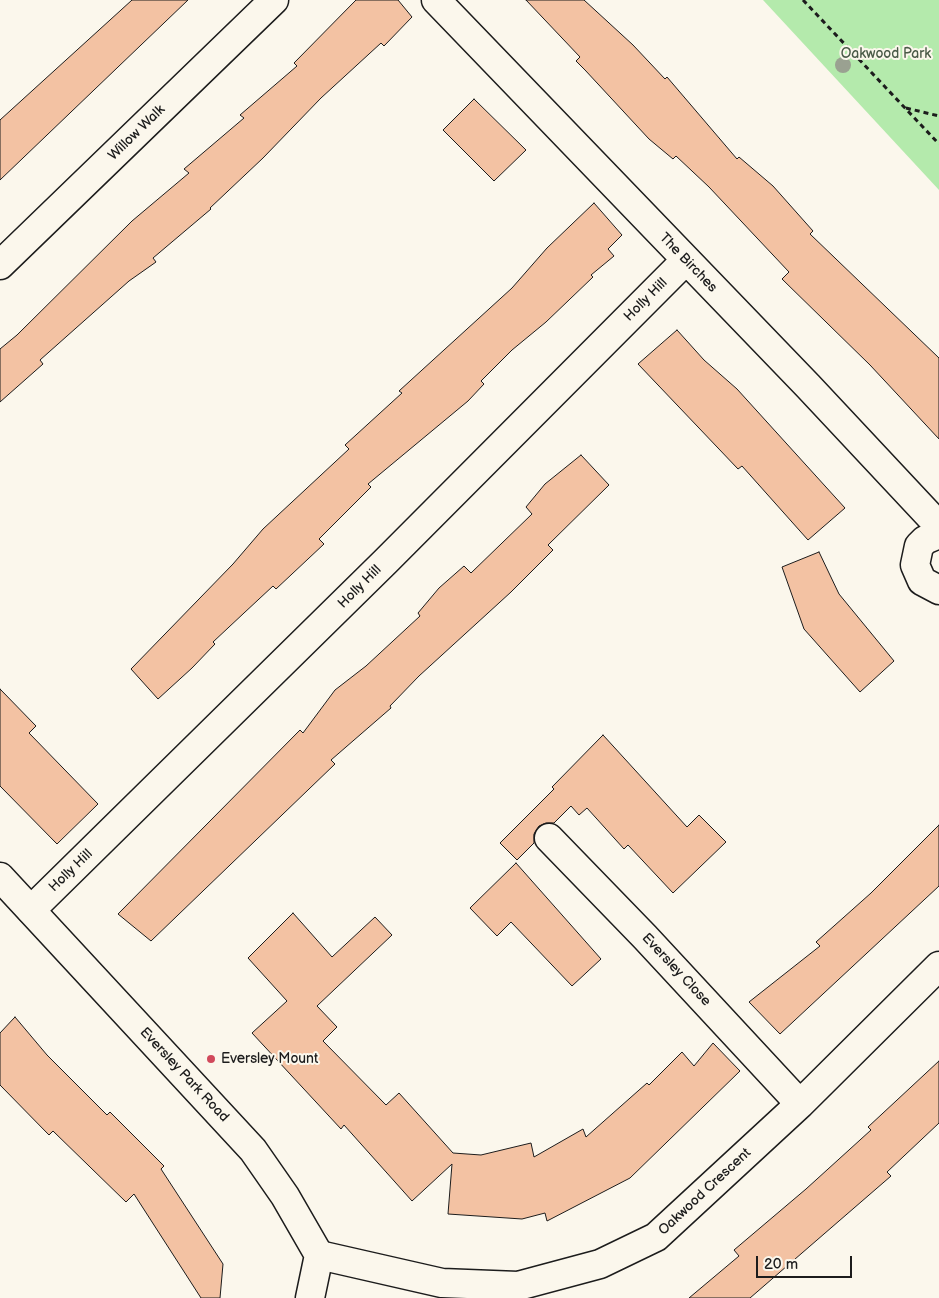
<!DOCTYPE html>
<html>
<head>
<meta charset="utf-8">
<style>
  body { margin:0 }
  #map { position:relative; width:939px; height:1298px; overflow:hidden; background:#fbf7ec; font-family:"Balsamiq Sans",sans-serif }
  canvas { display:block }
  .scale { position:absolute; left:756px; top:1256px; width:96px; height:22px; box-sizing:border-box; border:2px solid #1c1c1c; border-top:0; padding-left:6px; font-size:15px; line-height:18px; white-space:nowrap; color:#1c1c1c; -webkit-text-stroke:4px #fbf7ec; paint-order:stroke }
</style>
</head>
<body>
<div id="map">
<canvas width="939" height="1298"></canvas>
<div class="scale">20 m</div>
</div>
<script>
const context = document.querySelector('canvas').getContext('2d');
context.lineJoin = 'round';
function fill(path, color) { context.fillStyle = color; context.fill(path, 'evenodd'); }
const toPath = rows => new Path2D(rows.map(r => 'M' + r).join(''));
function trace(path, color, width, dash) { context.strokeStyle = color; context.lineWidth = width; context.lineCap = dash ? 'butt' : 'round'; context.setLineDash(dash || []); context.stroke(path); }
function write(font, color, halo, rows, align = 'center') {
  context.font = font + ' "Balsamiq Sans",sans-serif'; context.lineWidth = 4; context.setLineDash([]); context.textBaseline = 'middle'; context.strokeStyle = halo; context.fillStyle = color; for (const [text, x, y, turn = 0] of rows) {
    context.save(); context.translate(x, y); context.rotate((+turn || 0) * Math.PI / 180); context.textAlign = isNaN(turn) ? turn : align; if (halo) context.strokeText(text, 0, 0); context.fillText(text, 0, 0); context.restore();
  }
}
const green = toPath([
  [763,0,939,0,939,190]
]);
const building = toPath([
  [132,0,188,0,0,180,0,120,132,0],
  [356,0,398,0,412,17,384,46,381,43,321,98,263,158,210,208,211,209,153,258,156,262,129,281,40,360,43,364,0,402,0,349,17,335,132,221,189,173,184,169,244,118,240,115,297,66,294,63,356,0],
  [526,0,584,0,633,45,665,79,667,77,737,159,739,157,773,186,813,231,810,234,939,358,939,439,870,365,782,279,789,272,709,187,676,156,673,159,649,139,585,70,576,61,580,57,526,0],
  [474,99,526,150,494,181,443,130,474,99],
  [594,203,622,235,608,249,614,256,591,275,593,277,546,322,512,350,481,381,484,384,468,401,368,484,371,487,319,539,324,544,276,589,273,586,244,613,213,642,215,644,192,668,158,699,131,669,233,564,263,529,349,449,345,445,402,393,399,391,512,288,547,248,594,203],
  [677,330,704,360,737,389,845,508,808,540,742,466,738,469,638,364,677,330],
  [581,455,609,485,548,545,553,550,511,592,419,676,390,706,391,708,331,760,335,764,151,941,118,914,300,730,303,733,335,690,366,666,420,616,418,613,439,588,464,566,471,573,532,514,526,507,545,484,581,455],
  [819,552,839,594,894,661,860,692,804,629,782,567,819,552],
  [0,689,36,726,29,733,98,804,57,844,0,786,0,689],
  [603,735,687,827,699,815,726,842,673,893,628,845,624,849,587,808,579,815,571,806,554,823,546,823,539,826,534,834,534,843,517,860,500,843,554,789,552,787,603,735],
  [939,825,939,886,780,1034,749,1002,820,946,816,942,871,893,939,825],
  [516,863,601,959,572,986,511,922,497,936,470,908,516,863],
  [293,913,332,957,375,917,392,935,317,1006,337,1027,323,1041,386,1105,399,1093,453,1153,481,1155,531,1143,534,1157,583,1129,586,1137,647,1083,649,1085,682,1052,694,1066,713,1043,740,1071,630,1178,547,1221,545,1213,522,1219,448,1214,452,1164,412,1201,344,1125,341,1129,252,1033,287,1001,248,958,293,913],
  [15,1017,47,1055,107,1115,110,1112,164,1166,161,1169,223,1264,220,1298,201,1298,134,1194,126,1202,53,1131,49,1135,0,1085,0,1033,15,1017],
  [939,1061,939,1123,887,1172,891,1176,750,1298,689,1298,739,1256,734,1250,806,1189,871,1130,868,1127,939,1061]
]);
const path = toPath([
  [803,0,939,144],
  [906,108,939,116]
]);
const street = toPath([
  [436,0,808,386,939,526],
  [0,265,274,0],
  [939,534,925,540,919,546,915,565,922,581,939,590],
  [549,838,645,937,800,1104],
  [31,910,386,561,686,260],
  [319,1255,442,1283,518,1286,600,1264,656,1237,800,1104,939,966]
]);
const secondary = toPath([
  [0,877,253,1150,285,1196,319,1255,310,1298]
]);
const trees = [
  [843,65]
];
const markers = [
  [211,1059,5,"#d1495b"]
];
const parkNames = [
  ["Oakwood Park",886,54]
];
const streetNames = [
  ["Willow Walk",137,133,-44],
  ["The Birches",688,263,46],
  ["Holly Hill",646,300,-45],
  ["Holly Hill",360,587,-45],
  ["Holly Hill",71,871,-44],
  ["Eversley Close",676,970,47],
  ["Eversley Park Road",184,1075,47],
  ["Oakwood Crescent",705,1192,-43]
];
const poiNames = [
  ["Eversley Mount",221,1059]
];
fill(green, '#b4eaac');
fill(building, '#f3c2a3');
trace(building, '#1c1c1c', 1);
trace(street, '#1c1c1c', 31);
trace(secondary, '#1c1c1c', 31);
trace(path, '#1c1c1c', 3, [5, 4]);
trace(street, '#fbf7ec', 28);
trace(secondary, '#fbf7ec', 28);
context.fillStyle = '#9aa191';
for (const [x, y] of trees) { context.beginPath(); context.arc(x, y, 8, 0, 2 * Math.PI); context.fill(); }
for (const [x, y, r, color] of markers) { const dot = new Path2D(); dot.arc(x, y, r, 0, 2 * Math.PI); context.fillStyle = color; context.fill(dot); trace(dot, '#fbf7ec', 2); }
write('14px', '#4a5a47', '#fbf7ec', parkNames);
write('14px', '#1c1c1c', '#fbf7ec', streetNames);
write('14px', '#1c1c1c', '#fbf7ec', poiNames, 'left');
</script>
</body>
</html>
